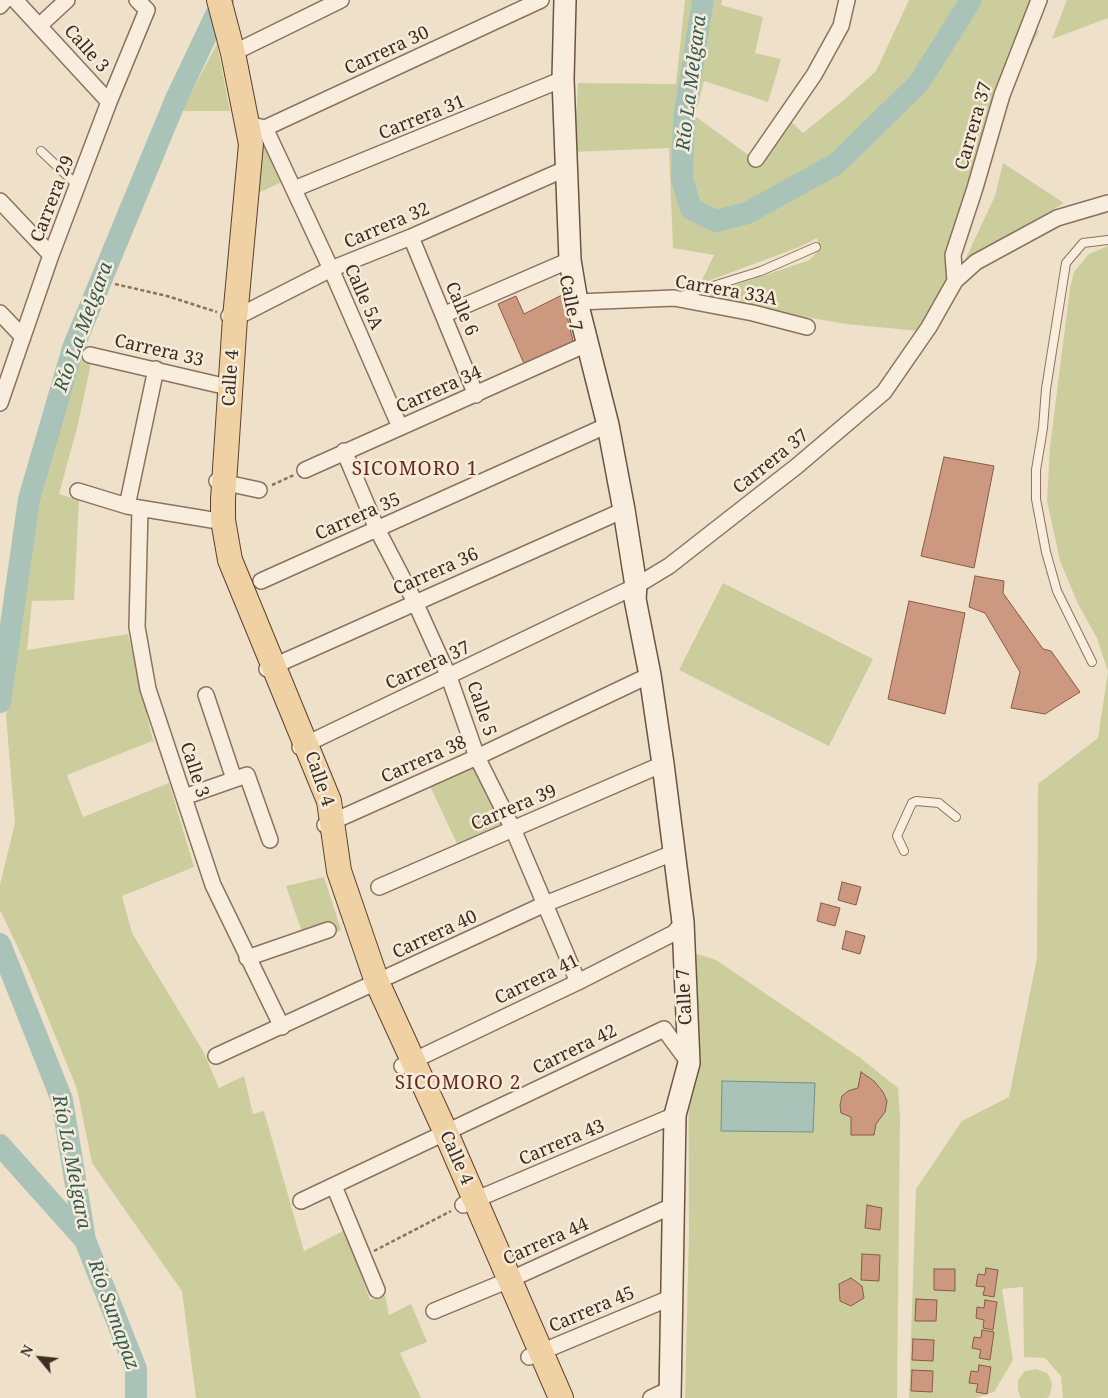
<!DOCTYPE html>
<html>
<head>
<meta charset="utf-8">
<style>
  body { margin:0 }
  #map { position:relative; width:1108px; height:1398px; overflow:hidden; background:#efe0c9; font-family:"Noto Serif",serif }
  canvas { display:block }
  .north { position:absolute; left:15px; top:1333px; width:50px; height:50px; -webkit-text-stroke:4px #f6ebd9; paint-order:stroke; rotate:298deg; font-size:14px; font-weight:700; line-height:20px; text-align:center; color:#3c2c21 }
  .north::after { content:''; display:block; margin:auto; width:18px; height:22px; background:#3c2c21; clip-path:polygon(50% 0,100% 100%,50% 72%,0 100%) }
</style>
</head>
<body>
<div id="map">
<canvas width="1108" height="1398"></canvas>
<div class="north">N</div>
</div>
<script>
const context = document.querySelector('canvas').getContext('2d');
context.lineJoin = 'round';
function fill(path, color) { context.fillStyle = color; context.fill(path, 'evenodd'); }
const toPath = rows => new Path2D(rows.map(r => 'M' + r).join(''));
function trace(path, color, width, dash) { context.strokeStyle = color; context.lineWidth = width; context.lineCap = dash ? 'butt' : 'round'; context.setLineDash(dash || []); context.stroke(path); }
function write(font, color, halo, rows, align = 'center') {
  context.font = font + ' "Noto Serif",serif'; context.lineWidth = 5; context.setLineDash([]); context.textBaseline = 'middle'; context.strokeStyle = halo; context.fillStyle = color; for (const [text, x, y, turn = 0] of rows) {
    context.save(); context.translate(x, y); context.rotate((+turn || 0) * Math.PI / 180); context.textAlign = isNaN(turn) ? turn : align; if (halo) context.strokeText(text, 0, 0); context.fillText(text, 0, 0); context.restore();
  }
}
const green = toPath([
  [685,0,722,0,721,5,763,17,755,53,781,59,768,102,704,81,695,116,758,162,789,120,803,133,845,99,876,71,909,0,1030,0,1023,24,1039,31,1018,71,1005,107,982,193,962,240,951,282,919,331,846,324,706,300,705,295,810,260,820,248,817,238,802,246,700,284,714,255,673,248,669,148,574,152,578,83,676,84],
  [1067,0,1108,0,1108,18,1052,39],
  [217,44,230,111,181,111],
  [259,144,265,144,284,181,254,195],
  [1003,163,1064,203,965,260,995,196],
  [1108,246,1108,1398,1063,1398,1061,1376,1045,1358,1024,1357,1023,1287,1002,1289,1013,1360,994,1392,975,1398,909,1398,916,1189,962,1121,1009,1097,1037,958,1038,784,1098,738,1108,672,1097,638,1078,604,1060,561,1047,501,1050,447,1070,288,1074,272,1089,254],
  [75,357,91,363,77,428,59,494,79,500,74,600,32,601,27,650,128,634,154,745,152,741,67,775,83,817,169,783,194,867,122,896,132,933,203,1051,219,1088,244,1076,253,1114,264,1111,304,1251,345,1230,370,1300,385,1296,389,1315,411,1304,427,1342,400,1353,421,1398,196,1398,182,1291,92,1163,77,1089,28,969,0,910,0,885,15,823,6,716,32,504],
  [723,583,873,659,829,746,679,670],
  [475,766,503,827,459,848,430,786],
  [324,877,341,930,333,933,302,932,286,886],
  [688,951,716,960,859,1057,898,1088,900,1117,897,1398,685,1398,689,1233],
  [1036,1369,1047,1373,1050,1378,1052,1384,1050,1395,1047,1398,1021,1398,1018,1391,1018,1380,1025,1371]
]);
const water = toPath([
  [722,1081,815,1083,813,1132,721,1131,722,1081]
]);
const river = toPath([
  [703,0,684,119,682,179,691,209,716,221,747,213,836,164,919,83,971,0],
  [0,702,29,499,73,348,176,99,223,0],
  [0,944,62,1100,85,1240],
  [0,1145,85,1240,136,1369,136,1398]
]);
const building = toPath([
  [562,295,574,345,526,368,498,304,516,296,524,314,562,295],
  [944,457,994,466,974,568,921,556,944,457],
  [975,576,1004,581,1003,593,1043,649,1051,651,1080,692,1045,714,1011,708,1020,672,985,613,969,607,975,576],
  [909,601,965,613,945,714,888,699,909,601],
  [842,882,861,887,856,905,838,900,842,882],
  [821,903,840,908,835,926,817,921,821,903],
  [846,931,865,936,860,954,842,949,846,931],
  [861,1072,874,1081,883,1092,887,1101,885,1112,876,1124,874,1135,851,1135,851,1117,841,1113,840,1105,842,1096,848,1091,858,1088,861,1072],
  [867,1205,882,1208,880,1230,865,1228,867,1205],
  [862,1254,880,1255,879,1281,861,1280,862,1254],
  [986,1268,998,1270,994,1297,983,1295,985,1287,976,1286,978,1274,985,1275,986,1268],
  [934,1269,955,1269,955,1291,934,1290,934,1269],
  [851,1278,862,1286,864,1298,851,1306,840,1301,839,1284,851,1278],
  [916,1299,937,1300,936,1321,915,1321,916,1299],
  [985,1300,997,1302,993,1330,983,1328,984,1320,976,1318,977,1307,984,1308,985,1300],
  [982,1330,994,1332,990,1360,979,1358,981,1350,972,1348,974,1337,981,1338,982,1330],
  [913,1339,934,1340,933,1361,912,1360,913,1339],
  [979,1365,991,1367,987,1394,976,1392,978,1384,969,1383,971,1371,978,1372,979,1365],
  [912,1370,933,1371,932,1392,911,1391,912,1370]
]);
const path = toPath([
  [115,284,167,296,217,312],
  [272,485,294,475],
  [374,1251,451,1211]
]);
const lane = toPath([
  [41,151,78,186],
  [681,296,761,271,816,247],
  [1092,662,1057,591,1046,552,1036,499,1036,470,1043,428,1046,389,1066,263,1083,243,1108,240],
  [904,851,897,836,912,803,916,801,939,803,956,817]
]);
const street = toPath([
  [15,0,109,102],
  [0,6,5,0],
  [39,26,67,0],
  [233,53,341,0],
  [256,126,265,128,541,0],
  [265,128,331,269,400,427],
  [756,159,814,75,841,26,847,0],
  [294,189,563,79],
  [0,201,51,255],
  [411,237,476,395],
  [955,281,976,262,1057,218,1108,203],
  [577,302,674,298,753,313,807,327],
  [0,313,23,337],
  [443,315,570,260],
  [229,316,235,318,331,269,411,237,565,169],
  [90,355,219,385],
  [0,403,51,255,109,102,147,10,137,0],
  [344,451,377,529,415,602,449,677,477,757,513,829,578,982],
  [305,470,587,344],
  [217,481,259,490],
  [78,491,127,506,212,520,223,520],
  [127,506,156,369],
  [140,508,137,627,148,689,213,885,282,1027],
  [261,581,608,425],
  [267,669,624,510],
  [206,695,234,779],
  [300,747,636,586,669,566,797,466,884,392,929,327,955,281,953,255,975,188,1002,95,1039,0],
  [184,797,247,775,270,840],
  [325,825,477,757,650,675],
  [379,887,663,764],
  [247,958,328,930],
  [216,1056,545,904,673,853],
  [402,1066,578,982,674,933,683,922],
  [334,1186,377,1290],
  [301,1201,664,1029,689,1063],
  [463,1205,675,1115],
  [434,1311,509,1280,672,1206],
  [529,1357,670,1298],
  [651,1398,670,1389]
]);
const secondary = toPath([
  [565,0,563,79,570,260,577,302,608,425,624,510,636,586,635,599,650,675,663,764,683,922,689,1063,675,1115,670,1398]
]);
const primary = toPath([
  [219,0,233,53,251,144,235,318,223,499,223,520,230,560,329,801,339,871,377,982,446,1133,561,1398]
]);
const streetNames = [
  ["Calle 3",86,49,48],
  ["Carrera 30",387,51,-25],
  ["Carrera 31",422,118,-22],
  ["Carrera 37",974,126,-74],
  ["Carrera 29",53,199,-69],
  ["Carrera 32",387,226,-23],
  ["Carrera 33A",726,291,10],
  ["Calle 5A",363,297,66],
  ["Calle 7",570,303,79],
  ["Calle 6",461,309,67],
  ["Carrera 33",159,351,13],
  ["Calle 4",231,378,-86],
  ["Carrera 34",439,390,-24],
  ["Carrera 37",771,462,-39],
  ["Carrera 35",358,517,-24],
  ["Carrera 36",436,572,-24],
  ["Carrera 37",428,666,-25],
  ["Calle 5",481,709,71],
  ["Carrera 38",424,760,-24],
  ["Calle 3",194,770,72],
  ["Calle 4",319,779,71],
  ["Carrera 39",514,808,-23],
  ["Carrera 40",435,935,-25],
  ["Carrera 41",537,980,-26],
  ["Calle 7",685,997,-93],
  ["Carrera 42",575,1050,-26],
  ["Carrera 43",562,1143,-23],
  ["Calle 4",456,1158,66],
  ["Carrera 44",546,1242,-24],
  ["Carrera 45",592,1310,-23]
];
const waterNames = [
  ["Río La Melgara",692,83,-83],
  ["Río La Melgara",84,327,-70],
  ["Río La Melgara",71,1162,79],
  ["Río Sumapaz",113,1315,70]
];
const neighbourhoodNames = [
  ["SICOMORO 1",415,470],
  ["SICOMORO 2",458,1084]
];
fill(green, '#cccd9d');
fill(water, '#aac3b9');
trace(water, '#709286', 1);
trace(river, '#aac3b9', 22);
fill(building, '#cc9980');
trace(building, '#8a5944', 1);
trace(lane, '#8b725e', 10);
trace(street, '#8b725e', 18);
trace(secondary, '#6d5341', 24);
trace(primary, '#5a4031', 26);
trace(path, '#8b725e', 2.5, [4, 2.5]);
trace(lane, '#f9eedd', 8);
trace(street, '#f9eedd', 15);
trace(secondary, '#f9eedd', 21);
trace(primary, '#f0d1a3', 24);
write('18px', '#3c2c21', '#f6ebd9', streetNames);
write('italic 19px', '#315b55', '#f6ebd9', waterNames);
context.letterSpacing = '1px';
write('19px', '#682921', '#f6ebd9', neighbourhoodNames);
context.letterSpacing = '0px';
</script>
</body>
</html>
